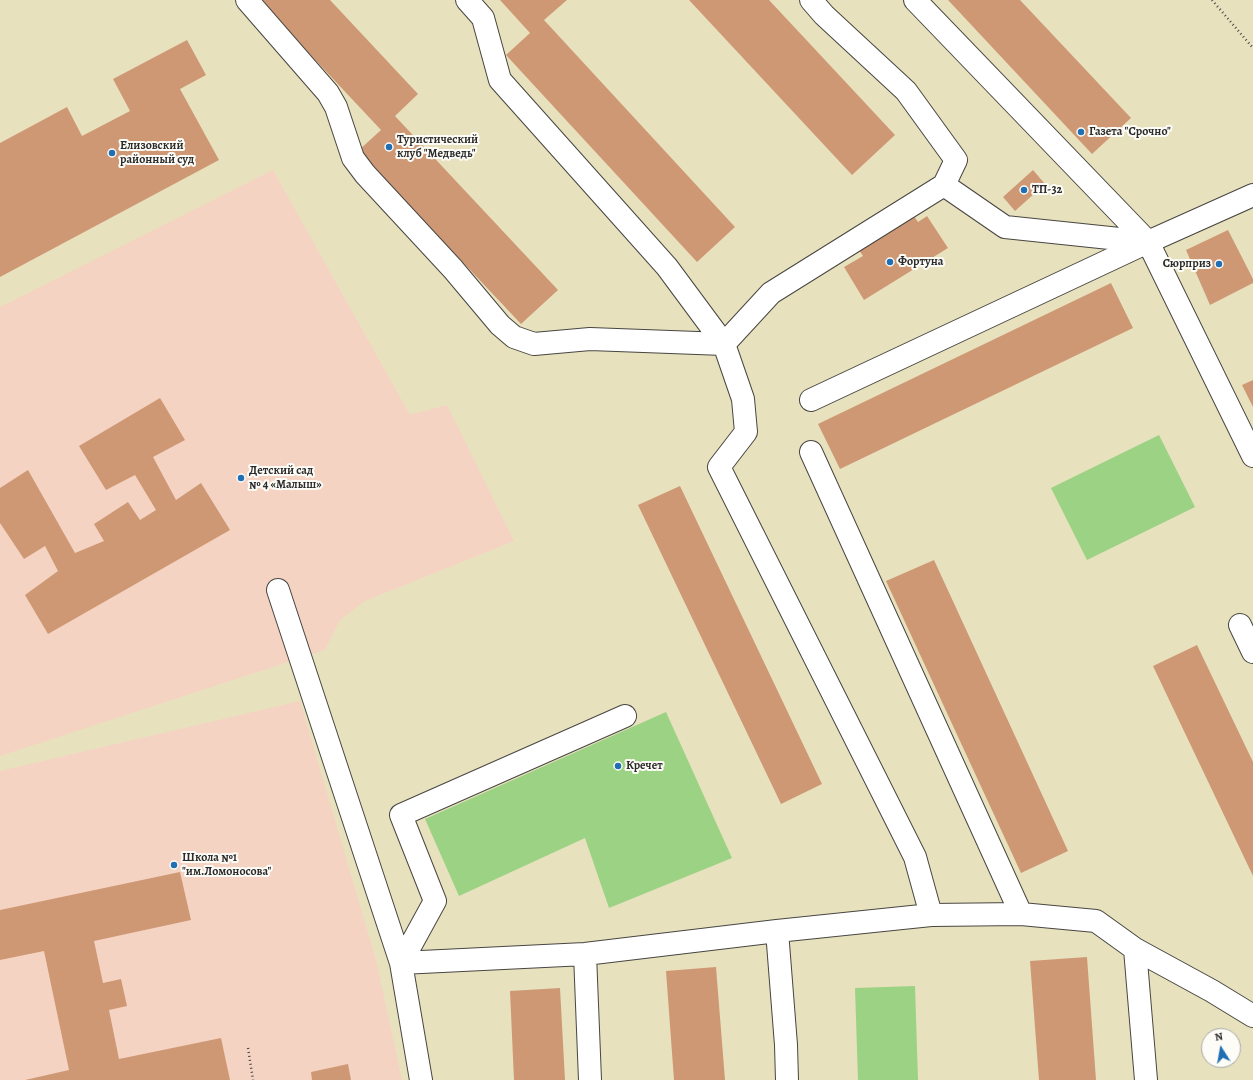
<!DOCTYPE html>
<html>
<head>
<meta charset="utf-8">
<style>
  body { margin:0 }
  #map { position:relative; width:1253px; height:1080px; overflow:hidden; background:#e8e1be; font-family:Alegreya,serif }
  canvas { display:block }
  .north { position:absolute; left:1201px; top:1028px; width:40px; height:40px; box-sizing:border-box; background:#fdfcf7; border:1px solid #a9a8a5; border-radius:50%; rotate:349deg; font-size:11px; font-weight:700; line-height:16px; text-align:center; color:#2b2b2b }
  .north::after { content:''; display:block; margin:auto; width:14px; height:18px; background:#1f6fb2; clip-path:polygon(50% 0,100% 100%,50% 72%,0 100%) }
</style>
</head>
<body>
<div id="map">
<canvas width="1253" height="1080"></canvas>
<div class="north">N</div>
</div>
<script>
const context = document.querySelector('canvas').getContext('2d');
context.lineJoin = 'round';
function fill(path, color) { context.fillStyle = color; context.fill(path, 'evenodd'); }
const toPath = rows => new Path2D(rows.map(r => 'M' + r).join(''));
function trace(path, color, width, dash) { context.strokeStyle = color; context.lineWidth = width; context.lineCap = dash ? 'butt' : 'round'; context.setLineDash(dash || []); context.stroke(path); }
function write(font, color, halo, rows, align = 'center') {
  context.font = font + ' Alegreya,serif'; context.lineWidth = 4; context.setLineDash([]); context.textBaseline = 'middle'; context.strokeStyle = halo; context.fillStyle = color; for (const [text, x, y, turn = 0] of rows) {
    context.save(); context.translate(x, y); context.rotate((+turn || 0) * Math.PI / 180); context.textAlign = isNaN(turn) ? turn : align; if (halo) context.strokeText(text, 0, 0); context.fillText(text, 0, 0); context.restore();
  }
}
const built = toPath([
  [273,170,410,415,447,405,514,541,365,601,340,620,325,650,0,756,0,307],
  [300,701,376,960,402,1080,0,1080,0,771]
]);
const green = toPath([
  [1159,435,1195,507,1087,560,1051,488],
  [666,712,732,858,609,908,585,838,459,896,425,819],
  [915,986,918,1080,858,1080,855,988]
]);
const building = toPath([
  [259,0,330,0,418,94,395,116,558,290,521,324,358,151,381,130],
  [500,0,567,0,544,20,735,227,697,262,506,55,530,33],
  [689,0,769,0,895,135,852,175],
  [948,0,1020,0,1131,118,1092,154],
  [187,40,206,75,180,89,219,160,0,277,0,143,67,107,82,136,130,111,113,79],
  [1033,170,1045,184,1015,211,1003,197],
  [914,216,918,222,927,216,948,248,864,300,844,267,863,256,859,250],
  [1228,230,1253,279,1253,283,1210,305,1186,250],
  [1111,283,1133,328,840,469,818,424],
  [1253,380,1253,407,1242,385],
  [160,398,185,440,153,457,176,500,201,483,230,530,48,634,25,595,58,571,45,546,24,559,0,523,0,488,28,470,75,553,104,541,94,524,128,502,140,520,156,510,135,475,106,490,79,446],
  [680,486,822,784,781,804,638,505],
  [934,560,1068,851,1021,873,886,581],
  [1197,645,1253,762,1253,876,1153,666],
  [180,872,191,920,94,941,103,983,121,979,127,1006,109,1010,119,1059,221,1038,230,1080,25,1080,69,1070,44,951,0,960,0,910],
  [1087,957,1096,1080,1039,1080,1030,961],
  [716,967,725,1080,674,1080,666,971],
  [560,988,565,1080,514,1080,510,991],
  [348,1064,351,1080,312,1080,311,1072]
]);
const path = toPath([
  [1212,0,1253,48],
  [248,1048,253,1080]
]);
const minor = toPath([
  [247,0,328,93,336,107,353,158,365,174,453,269,500,325,514,337,534,344,590,339,724,344,771,293,944,185,1005,227,1148,242],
  [467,0,483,18,500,80,667,267,724,344,743,399,746,432,719,467,915,857,931,915],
  [811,0,824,15,906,91,956,160,944,185],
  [915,0,1148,242],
  [1253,195,1148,242,1253,456],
  [811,400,1148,242],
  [811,452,1021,914],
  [278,590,401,963],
  [1240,625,1253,652],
  [777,931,931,915,1021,914,1096,921,1135,949,1146,1080],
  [1135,949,1212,991,1253,1016],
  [585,954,590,1080],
  [401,963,435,901,401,815,625,716],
  [421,1080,401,963,585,954,777,931,786,1045,787,1080]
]);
const markers = [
  [1081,132,4,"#1f6fb2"],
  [389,147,4,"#1f6fb2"],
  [112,153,4,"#1f6fb2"],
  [1024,190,4,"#1f6fb2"],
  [890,262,4,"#1f6fb2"],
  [1219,264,4,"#1f6fb2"],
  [241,478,4,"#1f6fb2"],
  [618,766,4,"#1f6fb2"],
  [174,865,4,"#1f6fb2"]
];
const poiNames = [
  ["Газета \"Срочно\"",1089,132],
  ["Туристический",397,140],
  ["клуб \"Медведь\"",397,154],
  ["Елизовский",120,146],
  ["районный суд",120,160],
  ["ТП-32",1032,190],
  ["Фортуна",898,262],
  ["Сюрприз",1211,264,"right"],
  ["Детский сад",249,471],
  ["№ 4 «Малыш»",249,485],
  ["Кречет",626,766],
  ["Школа №1",182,858],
  ["\"им.Ломоносова\"",182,872]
];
fill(built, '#f5d3c2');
fill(green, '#9cd283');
fill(building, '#cf9874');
trace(minor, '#474641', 24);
trace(path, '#474641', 2.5, [1, 3]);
trace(minor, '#fff', 22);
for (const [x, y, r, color] of markers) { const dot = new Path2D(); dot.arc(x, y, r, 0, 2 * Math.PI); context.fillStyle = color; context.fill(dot); trace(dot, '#fdfcf7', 1.5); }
write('bold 12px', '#2b2b2b', '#fdfcf7', poiNames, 'left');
</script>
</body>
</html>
